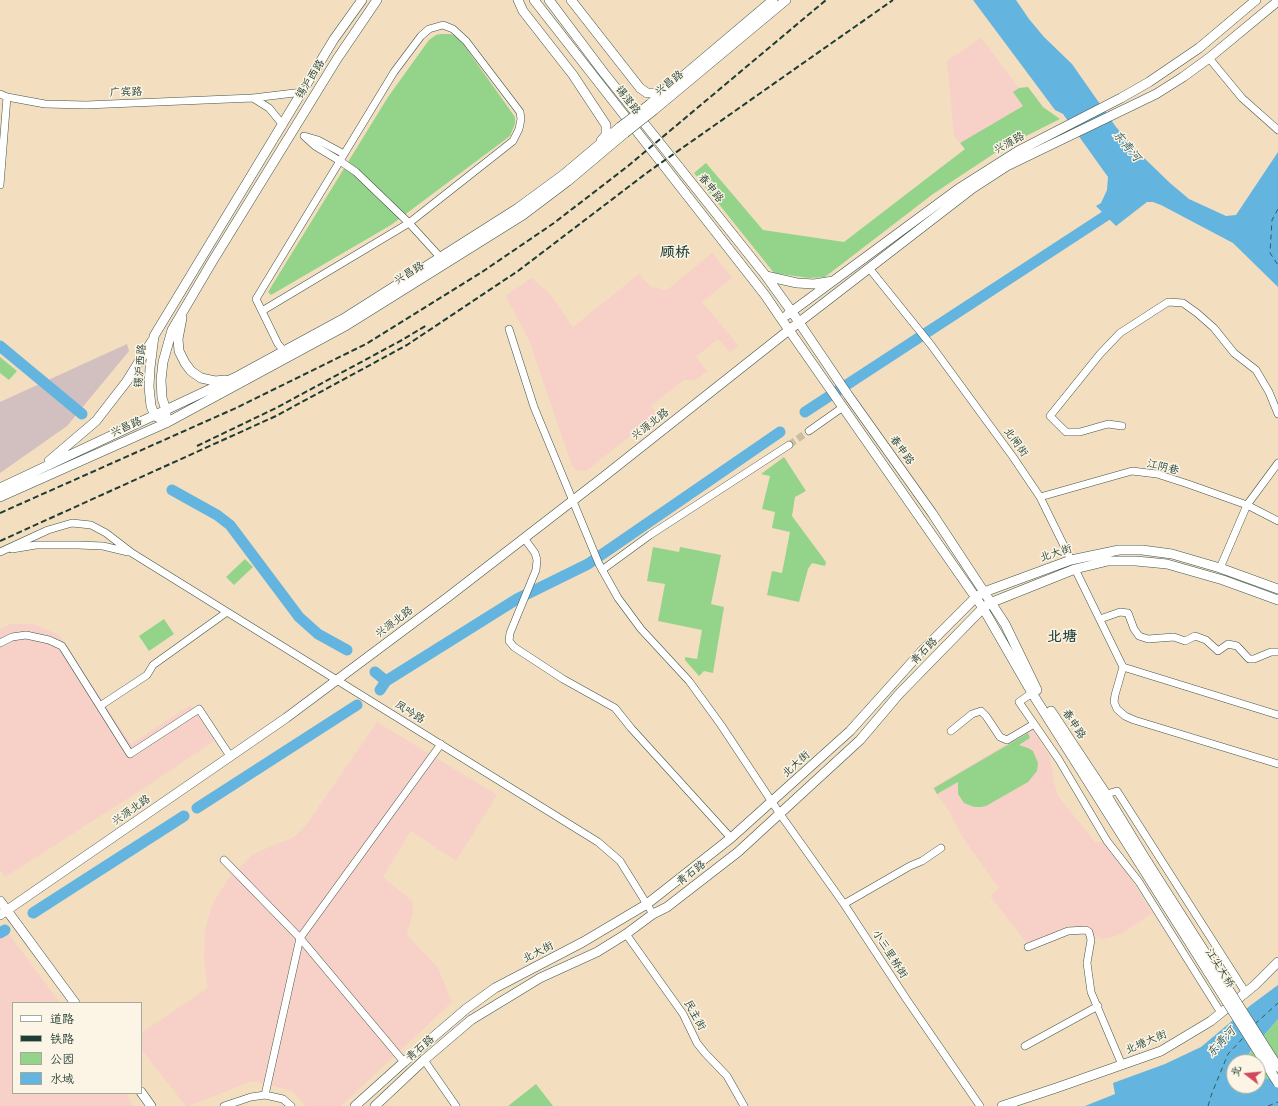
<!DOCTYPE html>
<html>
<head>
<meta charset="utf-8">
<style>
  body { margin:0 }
  #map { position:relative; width:1278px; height:1106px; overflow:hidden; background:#f3dec0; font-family:Mali,"LXGW WenKai TC",sans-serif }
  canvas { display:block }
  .legend { position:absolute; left:12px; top:1002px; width:130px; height:92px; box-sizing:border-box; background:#fcf5e5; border:1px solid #a4ab9e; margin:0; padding:5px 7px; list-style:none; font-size:12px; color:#1f3d34 }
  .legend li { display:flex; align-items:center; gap:8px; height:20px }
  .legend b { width:20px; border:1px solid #a4ab9e }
  .north { position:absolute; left:1226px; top:1054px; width:40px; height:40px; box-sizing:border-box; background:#fcf5e5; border:1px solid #a4ab9e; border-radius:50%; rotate:286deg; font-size:11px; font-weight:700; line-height:16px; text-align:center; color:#1f3d34 }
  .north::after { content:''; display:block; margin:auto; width:14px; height:18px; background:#d1495b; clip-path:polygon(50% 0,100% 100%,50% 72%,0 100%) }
</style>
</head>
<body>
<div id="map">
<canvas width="1278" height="1106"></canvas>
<ul class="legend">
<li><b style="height:5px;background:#fff"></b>道路</li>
<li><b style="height:5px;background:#1f3d34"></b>铁路</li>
<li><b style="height:11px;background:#94d48a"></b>公园</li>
<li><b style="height:11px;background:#63b4de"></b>水域</li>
</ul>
<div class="north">北</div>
</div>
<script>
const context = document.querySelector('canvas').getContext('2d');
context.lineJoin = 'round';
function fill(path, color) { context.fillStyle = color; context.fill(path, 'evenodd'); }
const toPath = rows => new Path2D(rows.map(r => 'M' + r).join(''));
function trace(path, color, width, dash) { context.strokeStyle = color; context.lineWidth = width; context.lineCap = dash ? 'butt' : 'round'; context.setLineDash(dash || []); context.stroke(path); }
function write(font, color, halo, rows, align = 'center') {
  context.font = font + ' Mali,"LXGW WenKai TC",sans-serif'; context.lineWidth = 3; context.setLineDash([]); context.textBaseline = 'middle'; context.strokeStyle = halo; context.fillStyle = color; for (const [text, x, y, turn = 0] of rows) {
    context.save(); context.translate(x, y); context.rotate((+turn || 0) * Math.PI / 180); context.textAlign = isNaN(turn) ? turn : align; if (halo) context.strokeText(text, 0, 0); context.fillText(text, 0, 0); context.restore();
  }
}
const built = toPath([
  [981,38,1019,88,1014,93,1023,106,960,143,954,136,947,61],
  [712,253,732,278,702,302,739,346,730,352,718,339,696,357,707,371,696,380,684,380,651,406,657,415,586,471,576,470,572,466,529,340,506,296,531,278,550,294,573,327,639,274,651,287,667,290],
  [11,624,33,624,59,635,131,744,191,705,214,741,141,790,5,877,0,870,0,629],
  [377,722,497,795,456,861,411,831,383,877,412,901,413,912,407,935,438,968,452,1002,341,1106,306,1106,292,1091,252,1081,190,1106,186,1106,141,1049,141,1033,208,988,204,959,205,929,213,903,228,879,253,854,294,837,307,824],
  [1032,729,1050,757,1054,782,1058,796,1095,842,1104,842,1109,844,1152,913,1123,933,1113,937,1102,939,1077,928,1068,927,1059,929,1036,943,1027,943,990,896,999,888,963,838,949,811,932,788],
  [8,933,60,1003,13,1003,13,1093,126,1093,133,1106,0,1106,0,938]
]);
const industrial = toPath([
  [127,344,129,351,67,426,0,473,0,402]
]);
const green = toPath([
  [441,34,450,34,456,36,461,41,515,117,515,124,510,136,391,225,271,295,268,292,388,97,429,40,436,35],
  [1028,87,1043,107,1060,119,1004,147,933,194,825,277,809,278,774,273,694,173,706,163,763,230,844,242,965,149,960,143,1023,106,1013,92,1019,88],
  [0,357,17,371,9,380,0,373],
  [784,457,806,491,795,497,792,516,826,562,825,566,812,563,808,569,799,602,767,595,772,571,782,573,790,532,772,528,775,512,762,509,770,476,761,474],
  [653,547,679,552,680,547,721,555,711,604,724,607,713,673,704,671,699,676,685,660,685,657,697,659,702,630,658,621,665,584,647,581],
  [245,559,253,567,234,585,226,577],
  [164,619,174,634,149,651,139,636],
  [1028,733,1030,738,1019,745,1028,748,1033,751,1038,763,1037,771,1028,782,986,806,981,807,974,807,964,803,958,794,958,782,937,794,934,788],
  [1278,1019,1278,1076,1258,1081,1258,1062,1244,1062,1245,1059],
  [536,1084,553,1106,508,1106]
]);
const water = toPath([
  [973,0,1016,0,1029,19,1044,37,1072,64,1116,127,1139,153,1170,183,1189,199,1226,216,1236,215,1278,152,1278,287,1233,243,1161,205,1153,202,1147,202,1116,226,1096,206,1101,203,1107,190,1108,177,1063,114,1055,110],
  [1278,985,1278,1019,1250,1052,1244,1062,1234,1062,1234,1086,1258,1086,1258,1081,1278,1076,1278,1106,1085,1106,1115,1094,1113,1083,1165,1064,1201,1047,1251,1005]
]);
const river = toPath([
  [0,346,82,414],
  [805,412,1110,213,1117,207],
  [172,490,217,515,230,525,299,617,318,634,347,650],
  [375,672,386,681],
  [380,690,386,681,517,599,588,564,780,432],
  [197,808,357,705],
  [33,913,184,816],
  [0,933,5,930]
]);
const ferry = toPath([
  [1278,209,1272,220,1270,253,1278,265],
  [1255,1024,1278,1003],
  [1208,1106,1212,1093,1228,1054,1244,1037],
  [1268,1106,1278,1102]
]);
const minorTunnel = toPath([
  [789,445,809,431]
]);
const minor = toPath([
  [1209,58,1242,98,1278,130],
  [0,94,7,97,45,104,86,105,253,98,303,92],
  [253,98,269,108,283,125],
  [344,154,318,140,304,136,315,146,340,161,356,172,409,223,440,257],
  [0,185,7,97],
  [869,268,931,345,1013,457,1040,497,1071,560],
  [262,311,409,223,513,141,519,129,521,119,520,112,466,41,453,29,443,25,429,29,421,36,394,72,256,299,278,344,284,351],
  [509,329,534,407,599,564,618,598,641,629,689,681,721,725,780,814,844,904,907,1000,980,1106],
  [1122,426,1108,424,1080,432,1066,432,1050,416,1100,354,1120,333,1168,302,1183,303,1197,313,1214,328,1234,353,1256,370,1269,392,1278,414],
  [809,431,843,407],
  [1040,497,1132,471,1157,474,1188,484,1247,505,1278,521],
  [524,538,535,553,537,560,536,570,510,633,509,641,514,647,563,679,615,708,631,728,731,838],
  [12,549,36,545,78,545,103,546,128,552],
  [0,552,48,530,72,523,91,525,106,533,132,553,598,842,620,861,653,914],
  [1220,568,1247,505,1278,463],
  [1075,569,1123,667,1278,715],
  [602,570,650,535,789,445],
  [1100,619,1120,612,1128,613,1134,629,1139,636,1148,639,1174,637,1185,641,1195,636,1206,640,1218,651,1228,644,1237,646,1249,659,1254,659,1271,652,1278,652],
  [0,643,12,637,26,635,49,640,62,646,130,754,199,709,230,756],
  [1123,667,1115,695,1114,702,1117,709,1125,716,1134,720,1278,764],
  [1032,693,1019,702,1059,760,1107,841,1139,882,1221,1013],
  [100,706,147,675,153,665,227,612],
  [951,731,972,714,981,711,986,716,1000,737,1007,740,1034,724],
  [1103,795,1117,791,1246,993],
  [224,860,300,938,404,1062],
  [844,904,910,866,922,861,941,848],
  [626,934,683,1014,697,1043,705,1053,727,1076,744,1106],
  [1028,947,1068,931,1086,930,1089,932,1091,940,1087,963,1091,992,1122,1065],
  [1025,1046,1098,1006],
  [424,1060,456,1106],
  [265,1095,300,938,441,744],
  [224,1106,251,1097,265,1095,283,1099,291,1106]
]);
const major = toPath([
  [518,0,523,11,573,75,606,125,606,135,601,141],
  [534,0,765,295,782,320,983,608,1032,693,1142,867],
  [549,0,604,73,766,276,792,312,848,395,932,513,984,592,1005,624,1037,690],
  [571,0,640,88,647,93,658,93,665,89],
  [650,104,773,0],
  [654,110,786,0],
  [766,276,797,283,814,284,833,281],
  [787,315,958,189,1018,151,1121,98,1149,82,1199,48,1256,0],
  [182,318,178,339,179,351,185,363,191,371,201,378,215,381,225,380],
  [166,416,166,410,162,398,161,380,163,362,172,330,212,262,337,59,377,0],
  [159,418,155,416,151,406,149,387,150,368,154,336,334,39,362,0],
  [49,461,96,421,127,381,152,341],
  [0,488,238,376,343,319,518,208,563,175,620,127],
  [0,497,166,423,347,325,523,215,568,181,625,133],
  [1051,711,1106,794,1148,863],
  [0,901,75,1003],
  [0,915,286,718,448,597,602,478,789,330,973,188,1007,166,1156,94,1183,77,1209,58,1278,1],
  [141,1092,151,1106],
  [355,1106,404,1062,466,1009,495,988,583,942,647,904,731,838,850,731,921,652,975,598,984,592,1071,560,1119,550,1142,550,1172,554,1220,568,1278,589],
  [375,1106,424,1060,471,1020,540,978,597,952,626,934,653,914,667,907,738,852,860,740,899,694,983,608,990,603,1075,569,1108,561,1136,561,1167,564,1223,580,1278,600],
  [1002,1106,1059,1087,1161,1051,1211,1021,1255,985,1278,962]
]);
const rail = toPath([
  [197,446,276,408,402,340,427,325],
  [0,513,236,408,366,344,482,272,554,223,628,166,826,0],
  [0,541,276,416,407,345,518,271,648,172,893,0]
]);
const majorBridge = toPath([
  [620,127,650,104],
  [625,133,654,110],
  [1148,863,1278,1067],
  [1142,867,1278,1083]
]);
const streetNames = [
  ["锡沪西路",310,79,-58],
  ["兴昌路",669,83,-39],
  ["广宾路",126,92,-2],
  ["锡澄路",628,100,52],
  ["兴源路",1009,143,-29],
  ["春申路",711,188,51],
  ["兴昌路",409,273,-32],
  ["锡沪西路",140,366,-85],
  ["兴源北路",650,424,-38],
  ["兴昌路",126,427,-24],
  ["北闸街",1016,442,54],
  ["春申路",902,450,55],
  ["江阴巷",1163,467,14],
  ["北大街",1056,553,-18],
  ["兴源北路",394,622,-37],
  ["青石路",924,651,-46],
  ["凤吟路",410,712,32],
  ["春申路",1074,724,57],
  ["北大街",796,764,-42],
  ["兴源北路",131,810,-35],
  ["青石路",691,873,-38],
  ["北大街",538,952,-27],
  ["小三里桥街",890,954,57],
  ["江尖大桥",1220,968,58],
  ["民主街",695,1015,61],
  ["北塘大街",1146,1042,-23],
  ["青石路",420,1048,-41]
];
const waterNames = [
  ["东青河",1127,146,50],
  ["东青河",1221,1042,-47]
];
const districtNames = [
  ["顾桥",675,252],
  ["北塘",1062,636]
];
fill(built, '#f7d1c7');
fill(industrial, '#d2bfc0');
fill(green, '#94d48a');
fill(water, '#63b4de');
trace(river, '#63b4de', 11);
trace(ferry, '#305b5e', 1, [5, 4]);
trace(minorTunnel, '#c9bea4', 7, [7, 3.5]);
trace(minor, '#3f5549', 8);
trace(major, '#3f5549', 10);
trace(minor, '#fff', 7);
trace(major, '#fff', 9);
trace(rail, '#1f3d34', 2, [6, 3]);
trace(majorBridge, '#3f5549', 10, []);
trace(majorBridge, '#fff', 9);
write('11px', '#1f3d34', '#fcf5e5', streetNames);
write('italic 12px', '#305b5e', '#fcf5e5', waterNames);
write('bold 15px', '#1f3d34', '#fcf5e5', districtNames);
</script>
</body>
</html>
